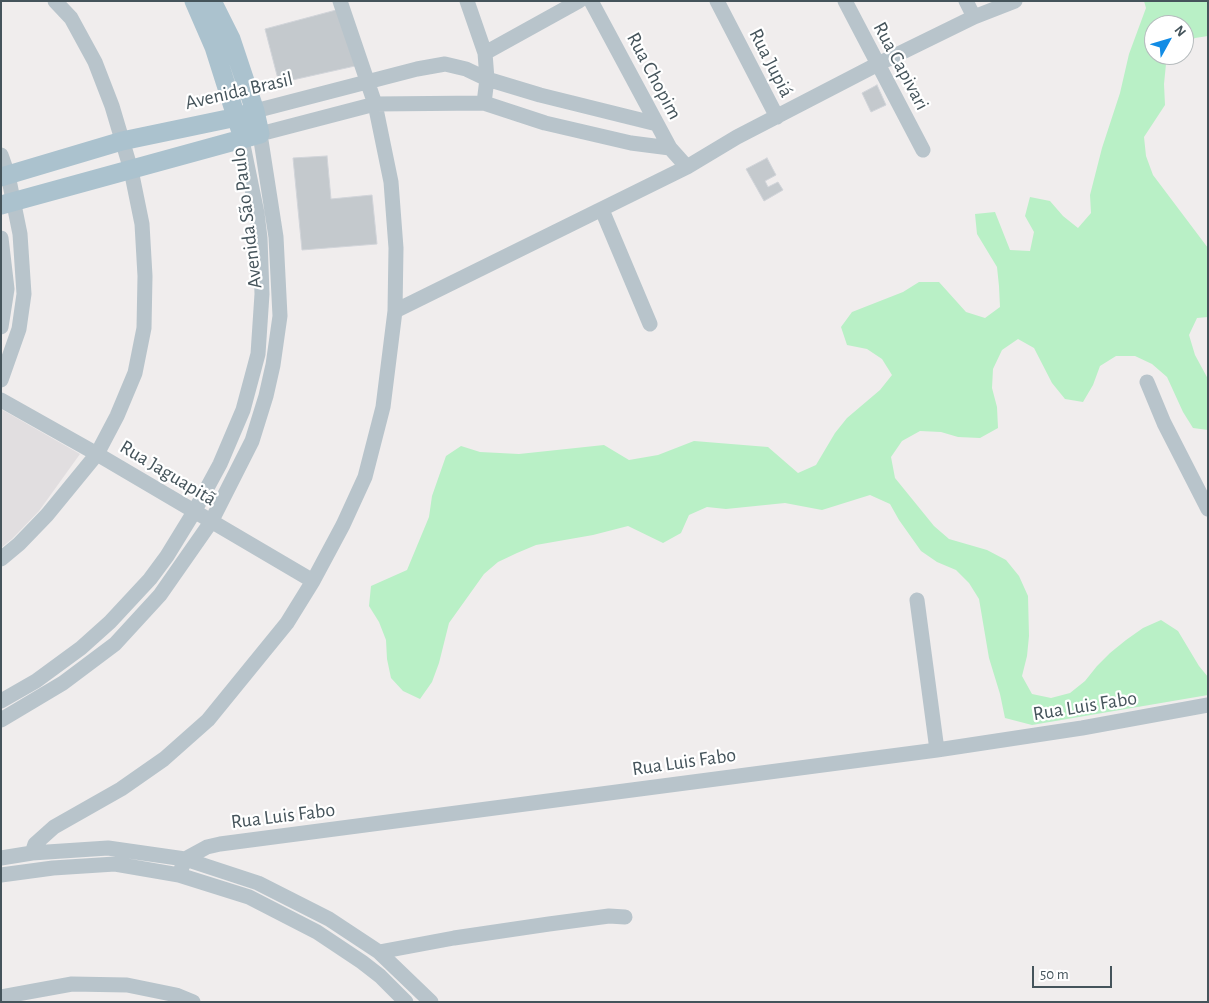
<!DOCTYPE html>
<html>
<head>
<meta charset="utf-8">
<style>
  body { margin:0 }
  #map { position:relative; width:1209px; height:1003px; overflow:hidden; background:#f0eded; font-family:"Alegreya Sans",sans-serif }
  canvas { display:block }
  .frame { position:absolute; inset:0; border:2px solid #45545b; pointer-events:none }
  .north { position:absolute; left:1144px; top:15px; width:50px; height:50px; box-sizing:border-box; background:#fff; border:1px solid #b5bbbd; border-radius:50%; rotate:51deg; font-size:14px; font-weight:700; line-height:20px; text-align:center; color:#45545b }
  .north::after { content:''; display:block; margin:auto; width:18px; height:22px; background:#128ce5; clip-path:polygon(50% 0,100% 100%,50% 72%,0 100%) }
  .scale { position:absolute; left:1032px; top:966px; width:80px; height:22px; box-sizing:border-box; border:2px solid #45545b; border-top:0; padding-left:6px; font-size:15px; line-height:18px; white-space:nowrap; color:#45545b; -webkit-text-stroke:4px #fff; paint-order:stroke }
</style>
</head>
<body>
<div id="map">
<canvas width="1209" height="1003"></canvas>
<div class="frame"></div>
<div class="north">N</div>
<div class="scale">50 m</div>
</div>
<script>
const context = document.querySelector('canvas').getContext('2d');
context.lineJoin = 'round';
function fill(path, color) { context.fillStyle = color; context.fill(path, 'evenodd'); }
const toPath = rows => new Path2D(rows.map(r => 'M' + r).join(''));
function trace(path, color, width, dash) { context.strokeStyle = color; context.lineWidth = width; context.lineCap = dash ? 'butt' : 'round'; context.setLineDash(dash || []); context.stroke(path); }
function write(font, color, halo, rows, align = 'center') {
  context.font = font + ' "Alegreya Sans",sans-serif'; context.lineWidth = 4.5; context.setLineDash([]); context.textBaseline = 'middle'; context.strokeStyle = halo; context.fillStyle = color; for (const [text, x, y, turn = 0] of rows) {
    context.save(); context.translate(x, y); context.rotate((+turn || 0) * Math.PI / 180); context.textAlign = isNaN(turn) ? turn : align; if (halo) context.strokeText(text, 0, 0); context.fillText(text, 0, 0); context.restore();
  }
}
const education = toPath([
  [1,409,80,454,39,511,12,539,1,548]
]);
const green = toPath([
  [1144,1,1208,1,1208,36,1195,38,1184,45,1184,25,1154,25,1154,55,1174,55,1166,64,1164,84,1165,105,1144,137,1146,156,1153,175,1208,248,1208,317,1197,318,1189,335,1195,355,1208,379,1208,430,1193,428,1183,412,1167,377,1152,364,1135,356,1116,356,1100,366,1093,385,1083,402,1065,399,1052,383,1034,348,1018,339,1002,350,993,369,992,388,997,407,998,428,980,438,958,437,941,432,920,431,902,441,891,457,895,478,934,526,949,539,987,550,1006,560,1019,576,1028,596,1029,636,1027,656,1022,676,1032,694,1051,698,1070,693,1085,681,1097,666,1110,653,1126,640,1143,628,1161,620,1178,631,1199,666,1208,677,1208,695,1032,725,1005,718,1000,694,989,658,979,599,969,583,956,570,937,562,921,551,899,520,890,504,870,495,822,510,785,503,726,509,707,507,689,515,681,533,663,543,628,526,593,535,536,545,517,553,498,562,484,574,449,623,439,663,432,682,420,699,403,691,391,678,387,659,386,640,379,622,369,606,371,586,407,570,429,517,432,496,446,456,461,446,480,452,519,454,604,445,629,460,658,455,694,441,768,447,798,473,816,465,835,433,847,418,880,390,892,375,882,359,867,349,847,345,841,327,852,312,903,292,919,282,939,282,966,312,985,318,1000,307,999,286,997,267,977,234,975,214,995,212,1010,250,1030,251,1034,232,1025,216,1030,197,1050,201,1063,216,1078,228,1091,213,1090,195,1102,148,1120,93,1129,54,1146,8]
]);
const building = toPath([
  [340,9,355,66,279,83,265,29,340,9],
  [877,85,886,105,871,112,862,93,877,85],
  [327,156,331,199,372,195,377,244,302,250,293,158,327,156],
  [767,158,776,175,765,181,768,187,778,182,783,190,764,201,746,169,767,158]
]);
const minor = toPath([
  [467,1,485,53,487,79,484,103],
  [591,1,670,148,687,167],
  [717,1,777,117],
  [845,1,923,150],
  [966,1,974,17],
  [485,53,579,1],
  [255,111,417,69,445,64,466,69,487,79,540,95,657,124],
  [1,155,8,175,20,234,24,294,19,329,1,380],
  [602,210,650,324],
  [1,238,7,289,1,327],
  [395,311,687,167,737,137,878,64,974,17,1015,1],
  [1147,382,1164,423,1208,509],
  [1,400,97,454,313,581],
  [1,559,19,544,47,515,97,454,117,416,135,373,144,328,145,276,142,224,131,170,112,106,95,62,71,18,55,1],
  [917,600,937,750],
  [1,701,36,681,81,648,110,622,150,579,167,556,194,512,220,464,243,410,258,354,262,294,260,238,257,213,242,140],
  [1,720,63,683,115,644,160,595,211,522,252,441,266,396,273,365,280,316,276,237,260,134,375,104,484,103,545,123,631,143,670,148],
  [32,853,35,844,54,827,121,789,164,759,208,720,287,623,313,581,343,525,365,477,383,407,395,311,396,248,391,182,375,104,340,1],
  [1,858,32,853,108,848,185,859,258,883,329,919,379,952,431,1002],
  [1,875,53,868,115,864,179,875,249,897,317,932,362,962,380,976,406,1002],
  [179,875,185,859,207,847,220,844,937,750,1082,728,1208,705],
  [379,952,454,938,549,924,609,916,625,917],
  [1,997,72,984,127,985,176,995,193,1002]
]);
const major = toPath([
  [194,1,214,47,240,129],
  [1,177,122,141,237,117,255,111],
  [1,205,260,134,255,111,231,39,212,1]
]);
const streetNames = [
  ["Rua Jupiá",771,63,63],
  ["Rua Capivari",901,66,62],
  ["Rua Chopim",654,76,62],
  ["Avenida Brasil",239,91,-13],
  ["Avenida São Paulo",247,218,-97],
  ["Rua Jaguapitã",168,473,31],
  ["Rua Luis Fabo",1085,706,-9],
  ["Rua Luis Fabo",684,762,-8],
  ["Rua Luis Fabo",283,816,-7]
];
fill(education, '#e1dee0');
fill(green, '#b9f0c6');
fill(building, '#c4c9cd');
trace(building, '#d1d4d9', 1);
trace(minor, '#b8c4cb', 15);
trace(major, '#abc2ce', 19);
write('20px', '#45545b', '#fff', streetNames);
</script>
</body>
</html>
